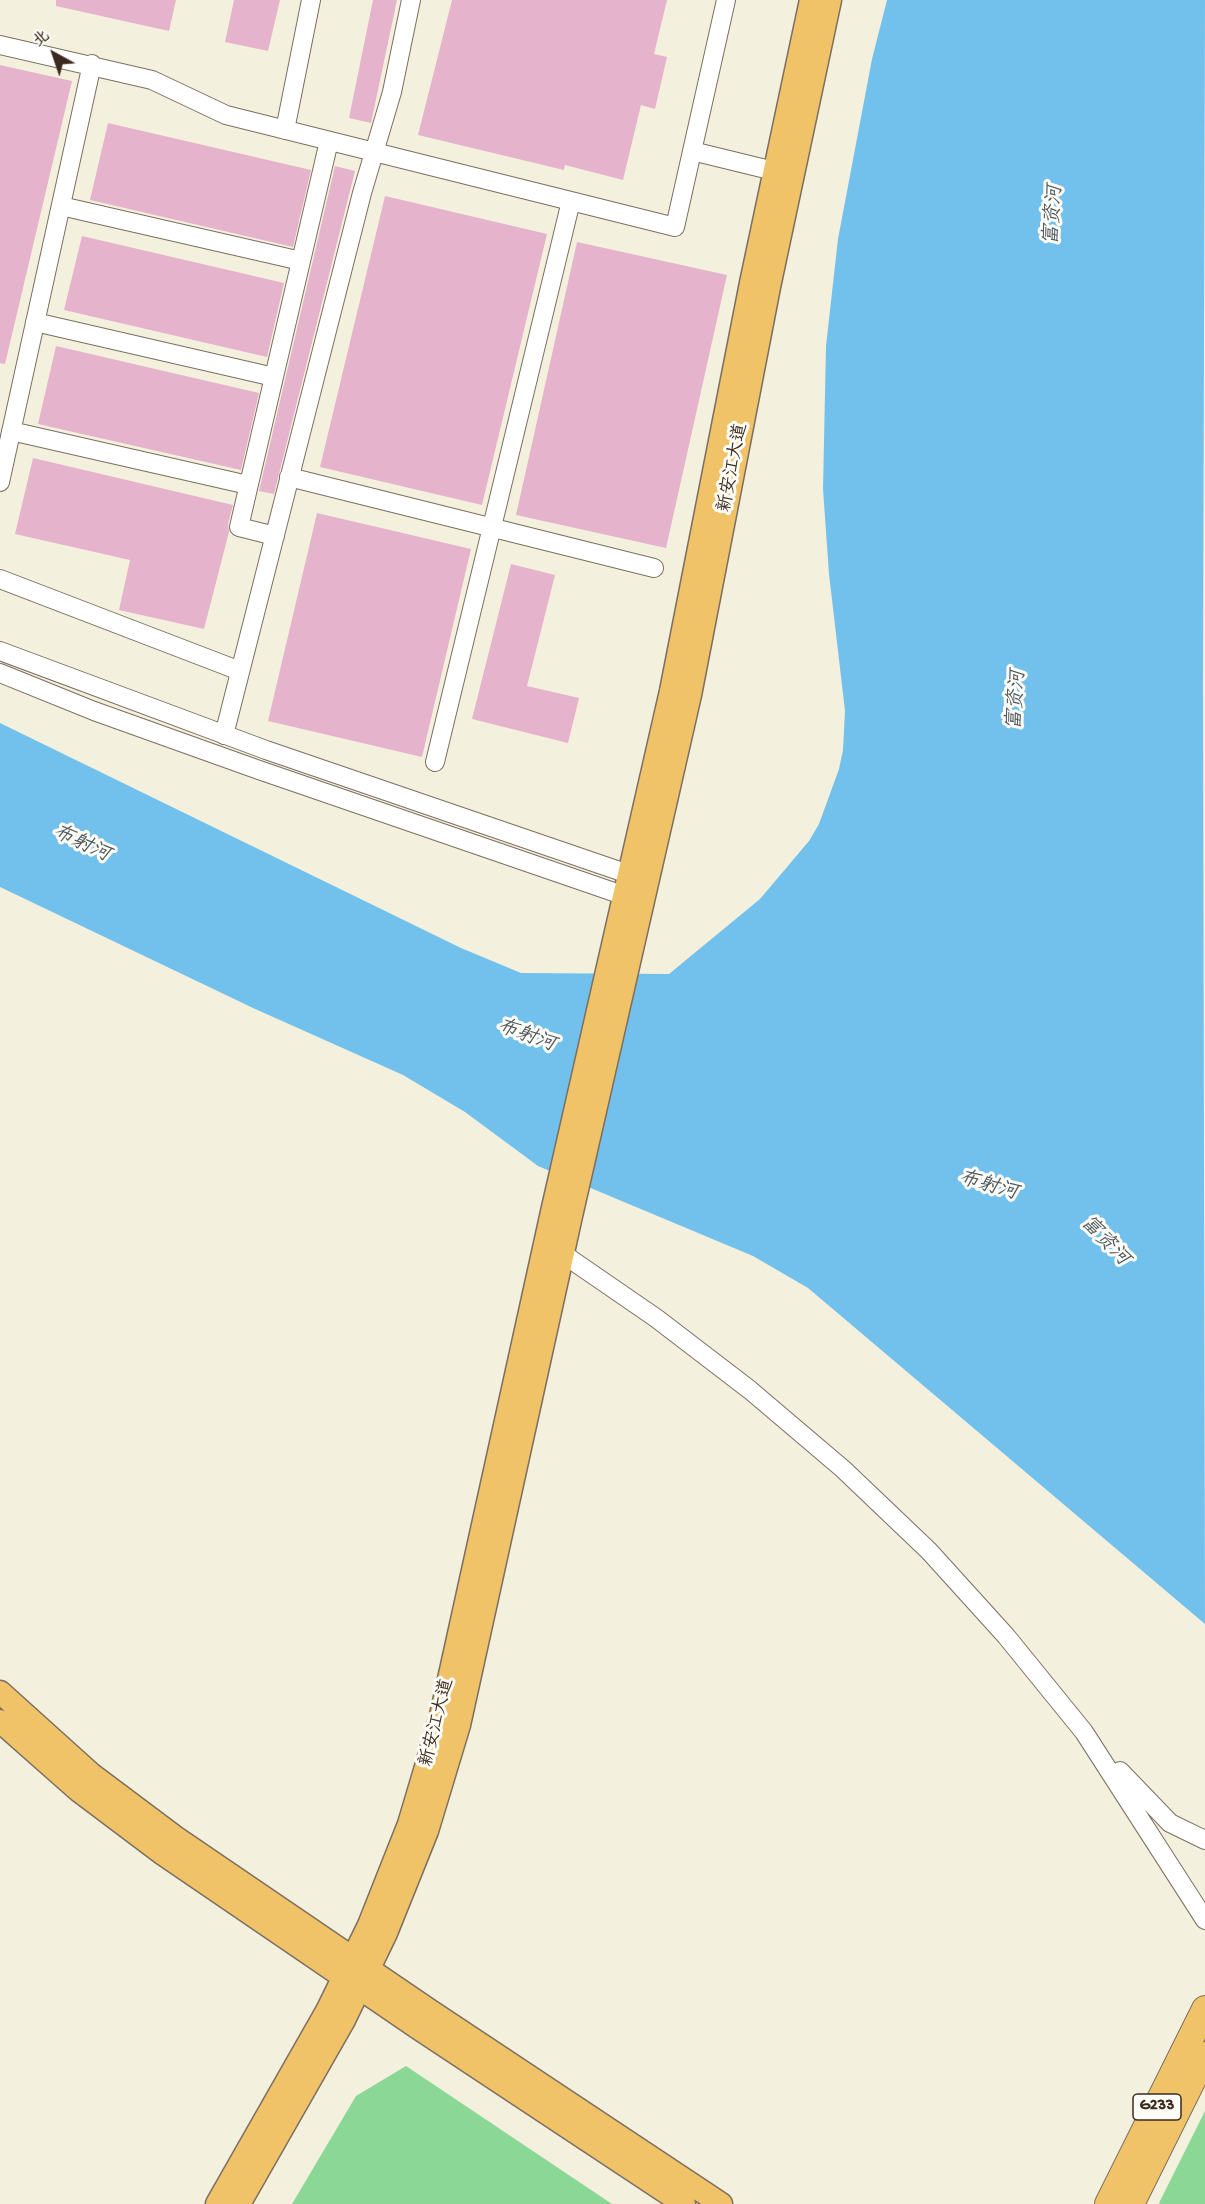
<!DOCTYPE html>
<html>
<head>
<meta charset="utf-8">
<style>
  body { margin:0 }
  #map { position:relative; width:1205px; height:2204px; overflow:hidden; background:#f4f0de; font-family:"Gochi Hand","LXGW WenKai TC",sans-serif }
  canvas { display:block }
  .north { position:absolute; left:24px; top:24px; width:60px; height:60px; -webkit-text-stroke:4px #fdfcf7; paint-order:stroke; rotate:320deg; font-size:16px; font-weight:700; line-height:24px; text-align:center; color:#3b2a1e }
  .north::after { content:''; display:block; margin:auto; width:21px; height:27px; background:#3b2a1e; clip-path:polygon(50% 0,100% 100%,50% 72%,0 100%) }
</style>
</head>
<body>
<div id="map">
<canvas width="1205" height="2204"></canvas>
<div class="north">北</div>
</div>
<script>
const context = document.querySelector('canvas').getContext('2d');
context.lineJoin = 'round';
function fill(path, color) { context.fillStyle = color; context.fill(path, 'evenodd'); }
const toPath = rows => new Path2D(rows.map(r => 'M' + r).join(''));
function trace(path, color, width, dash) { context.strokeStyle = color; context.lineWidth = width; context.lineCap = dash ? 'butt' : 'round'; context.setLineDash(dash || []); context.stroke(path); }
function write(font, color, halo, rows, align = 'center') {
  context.font = font + ' "Gochi Hand","LXGW WenKai TC",sans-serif'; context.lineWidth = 6; context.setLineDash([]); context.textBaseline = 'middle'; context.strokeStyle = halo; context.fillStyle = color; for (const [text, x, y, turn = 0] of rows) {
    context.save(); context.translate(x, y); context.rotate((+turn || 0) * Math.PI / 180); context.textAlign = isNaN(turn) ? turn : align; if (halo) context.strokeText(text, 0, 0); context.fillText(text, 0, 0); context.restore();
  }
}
const green = toPath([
  [406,2066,612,2204,292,2204,356,2096],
  [1205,2111,1205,2204,1159,2204,1160,2201]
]);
const water = toPath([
  [887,0,1205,0,1203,683,1205,1624,808,1288,753,1256,538,1166,465,1112,403,1075,253,1008,0,887,0,723,461,948,521,973,669,974,760,899,809,841,819,824,839,769,843,750,845,711,829,574,823,489,826,346,838,239,872,59]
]);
const building = toPath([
  [56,0,176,0,169,31,56,6],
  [234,0,280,0,268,51,225,42],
  [373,0,397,0,371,123,349,118],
  [452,0,667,0,654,54,667,57,655,109,641,105,623,180,565,165,564,170,418,135],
  [0,65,72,81,5,364,0,363],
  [108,123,311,170,293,247,90,200],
  [335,166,355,171,274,494,259,491],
  [385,196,547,234,482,505,320,467],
  [82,236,284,283,267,357,64,310],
  [577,242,727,275,666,548,516,515],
  [56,346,259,393,241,470,38,424],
  [33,458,233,505,228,524,229,532,204,629,119,610,130,560,15,534],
  [317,513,471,549,422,757,268,721],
  [511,564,555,575,527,686,579,698,568,743,472,719]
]);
const minor = toPath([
  [0,45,152,80,226,115,675,227,726,0],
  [285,130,311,0],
  [692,151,774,171],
  [61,206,301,261],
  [35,322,274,377],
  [11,431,248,485],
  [289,477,654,568],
  [0,482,92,64],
  [275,536,239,527,329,141],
  [0,579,240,671],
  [0,651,266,750,640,878],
  [0,673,94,711,259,770,637,900],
  [224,735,362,193,392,92,411,0],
  [435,762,571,201],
  [563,1254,656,1318,750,1390,843,1469,929,1551,1006,1636,1084,1732,1205,1920],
  [1120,1771,1170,1823,1205,1840]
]);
const major = toPath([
  [0,1692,91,1774,175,1837,429,2010,721,2204],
  [0,1721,78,1790,163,1854,418,2028,684,2204],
  [217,2204,327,2011,369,1925,409,1824,440,1720,552,1212,671,691,751,283,811,0],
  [239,2204,344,2020,386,1933,427,1831,459,1725,571,1216,690,695,769,287,830,0]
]);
const highway = toPath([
  [1108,2204,1205,2009],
  [1131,2204,1205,2055]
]);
const shields = [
  [1157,2107,48]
];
const shieldNames = [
  ["G233",1157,2107]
];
const streetNames = [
  ["新安江大道",734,468,-79],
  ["新安江大道",438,1723,-76]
];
const waterNames = [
  ["富资河",1055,215,-86],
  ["富资河",1018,700,-86],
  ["布射河",81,845,25],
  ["布射河",526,1037,20],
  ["布射河",988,1187,16],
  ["富资河",1104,1242,46]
];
fill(green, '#8bd795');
fill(water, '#72c1ed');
fill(building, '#e6b3cc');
trace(minor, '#7c6f61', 20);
trace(major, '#7c6f61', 25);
trace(highway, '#7c6f61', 28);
trace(minor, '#fff', 18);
trace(major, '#f1c369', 22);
trace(highway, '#f1c369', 26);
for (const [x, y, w] of shields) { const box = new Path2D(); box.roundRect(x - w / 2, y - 13, w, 26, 4.5); context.fillStyle = '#fdfcf7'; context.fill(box); trace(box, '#3b2a1e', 1.5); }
write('bold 16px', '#3b2a1e', null, shieldNames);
write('18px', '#3b2a1e', '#fdfcf7', streetNames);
write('italic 20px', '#4c575c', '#fdfcf7', waterNames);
</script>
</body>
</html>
